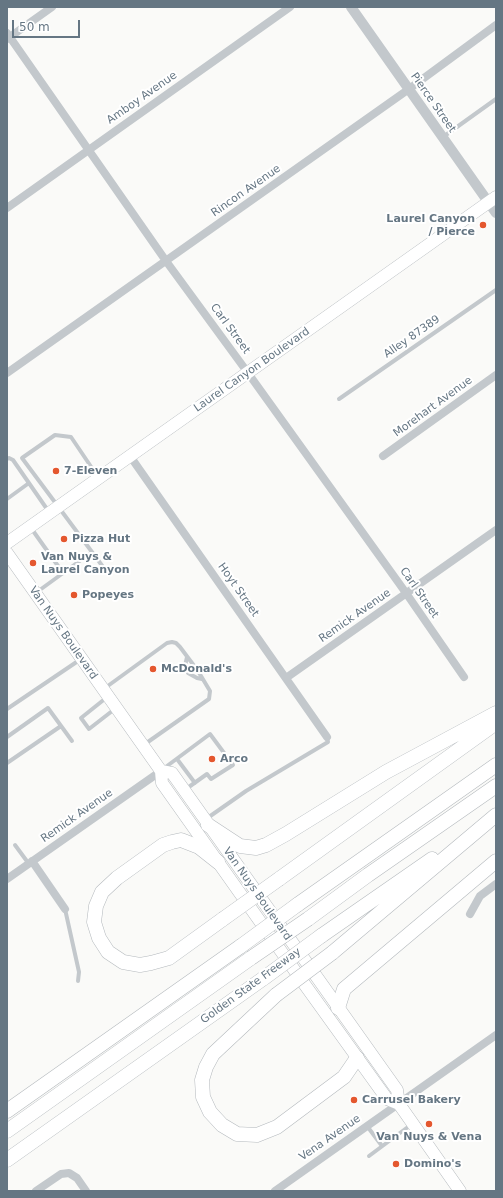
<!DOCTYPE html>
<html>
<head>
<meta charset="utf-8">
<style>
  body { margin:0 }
  #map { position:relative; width:503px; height:1198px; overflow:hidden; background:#fafaf8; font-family:"DejaVu Sans",sans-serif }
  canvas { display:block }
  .frame { position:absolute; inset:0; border:8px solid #657683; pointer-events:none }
  .scale { position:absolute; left:12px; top:20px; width:68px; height:18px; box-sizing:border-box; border:2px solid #657683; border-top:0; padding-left:5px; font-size:12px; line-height:14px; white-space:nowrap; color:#657683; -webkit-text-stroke:3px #fff; paint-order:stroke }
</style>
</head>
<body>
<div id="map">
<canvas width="503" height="1198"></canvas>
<div class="frame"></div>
<div class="scale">50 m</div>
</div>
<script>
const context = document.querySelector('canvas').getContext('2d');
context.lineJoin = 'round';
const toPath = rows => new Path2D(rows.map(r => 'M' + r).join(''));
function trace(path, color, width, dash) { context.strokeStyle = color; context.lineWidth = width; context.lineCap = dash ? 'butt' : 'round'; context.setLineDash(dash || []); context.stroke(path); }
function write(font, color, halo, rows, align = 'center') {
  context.font = font + ' "DejaVu Sans",sans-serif'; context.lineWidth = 4; context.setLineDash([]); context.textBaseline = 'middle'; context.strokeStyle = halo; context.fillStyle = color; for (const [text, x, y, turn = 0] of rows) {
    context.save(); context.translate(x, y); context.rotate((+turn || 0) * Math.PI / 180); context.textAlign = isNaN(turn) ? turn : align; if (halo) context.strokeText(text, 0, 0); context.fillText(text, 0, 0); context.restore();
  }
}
const service = toPath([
  [443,137,496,99],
  [339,399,496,290],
  [7,459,9,458,13,460,49,512],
  [7,499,29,483],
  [31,528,63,573],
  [92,552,109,575],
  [37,592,92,552,22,458,55,435,71,437,98,477],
  [187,657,185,666,188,673,197,678,202,679],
  [105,688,167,643,172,642,176,643,180,647,198,671,210,691,209,699,145,744],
  [106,698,81,718,89,729,116,708],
  [7,709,81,659],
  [7,737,48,708,72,741],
  [177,759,195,783],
  [7,763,61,726],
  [163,769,210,734,233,765,211,779,207,774,186,789],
  [206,819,246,791,328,742,327,737],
  [15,845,29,864],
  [65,909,79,972,78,981],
  [367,1126,382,1146],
  [369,1156,412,1124]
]);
const minor = toPath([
  [7,33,166,261,248,373,406,593,464,677],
  [7,39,52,7],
  [7,208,290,7],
  [7,373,409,89,496,25],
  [130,456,327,737],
  [383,456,496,375],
  [286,678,496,530],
  [32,861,65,909],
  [7,879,161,771],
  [470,914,480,896,496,884],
  [36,1191,61,1174,69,1173,77,1178,86,1191],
  [275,1191,496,1035]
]);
const tertiary = toPath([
  [351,7,496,213]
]);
const primary = toPath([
  [7,543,496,197],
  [7,553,161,771,162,783,305,985,387,1099,399,1104],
  [161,771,172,773,397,1090,399,1104,460,1191]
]);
const motorway = toPath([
  [208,825,240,846,256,848,266,845,286,834,386,772,496,713],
  [218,862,199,847,181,840,172,842,163,845,117,878,102,892,96,906,94,922,99,938,108,952,123,962,140,965,151,963,169,958,223,919],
  [279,879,496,723],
  [297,905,496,765],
  [308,919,368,875,496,786],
  [321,936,432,859],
  [332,953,496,815],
  [276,995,213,1054,206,1067,202,1080,203,1097,210,1112,222,1125,237,1134,257,1135,277,1127,344,1077,357,1058],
  [338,1008,344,989,496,861],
  [7,1111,241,946],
  [7,1131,251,958],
  [7,1160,264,978]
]);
const motorwayBridge = toPath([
  [223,919,279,879],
  [241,946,297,905],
  [251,958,308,919],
  [264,978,321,936],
  [276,995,332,953]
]);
const markers = [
  [483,225,4,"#e4572e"],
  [56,471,4,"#e4572e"],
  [64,539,4,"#e4572e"],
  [33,563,4,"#e4572e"],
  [74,595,4,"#e4572e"],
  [153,669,4,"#e4572e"],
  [212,759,4,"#e4572e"],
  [354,1100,4,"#e4572e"],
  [429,1124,4,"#e4572e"],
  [396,1164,4,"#e4572e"]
];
const streetNames = [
  ["Amboy Avenue",142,98,-35],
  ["Pierce Street",433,103,55],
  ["Rincon Avenue",246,191,-35],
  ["Carl Street",230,329,54],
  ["Alley 87389",412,337,-35],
  ["Laurel Canyon Boulevard",252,370,-35],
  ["Morehart Avenue",433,407,-36],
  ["Hoyt Street",238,590,55],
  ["Carl Street",419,593,55],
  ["Remick Avenue",355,616,-35],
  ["Van Nuys Boulevard",63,633,55],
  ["Remick Avenue",77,816,-35],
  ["Van Nuys Boulevard",257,894,55],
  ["Golden State Freeway",251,986,-36],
  ["Vena Avenue",330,1138,-35]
];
const poiNames = [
  ["Laurel Canyon",475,219,"right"],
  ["/ Pierce",475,232,"right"],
  ["7-Eleven",64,471],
  ["Pizza Hut",72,539],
  ["Van Nuys &",41,557],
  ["Laurel Canyon",41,570],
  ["Popeyes",82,595],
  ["McDonald's",161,669],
  ["Arco",220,759],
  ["Carrusel Bakery",362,1100],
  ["Van Nuys & Vena",429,1137,"center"],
  ["Domino's",404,1164]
];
trace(primary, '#b5babe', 13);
trace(motorway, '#b4b9bd', 15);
trace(service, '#c3c8cc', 4);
trace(minor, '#c3c8cc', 8);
trace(tertiary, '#c3c8cc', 10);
trace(primary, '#fff', 12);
trace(motorway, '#fff', 14);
trace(motorwayBridge, '#b4b9bd', 15, []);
trace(motorwayBridge, '#fff', 14);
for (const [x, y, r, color] of markers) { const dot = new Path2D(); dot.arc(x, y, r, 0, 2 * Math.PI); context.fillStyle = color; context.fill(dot); trace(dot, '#fff', 1.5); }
write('11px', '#657683', '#fff', streetNames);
write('bold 11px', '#657683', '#fff', poiNames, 'left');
</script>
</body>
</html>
